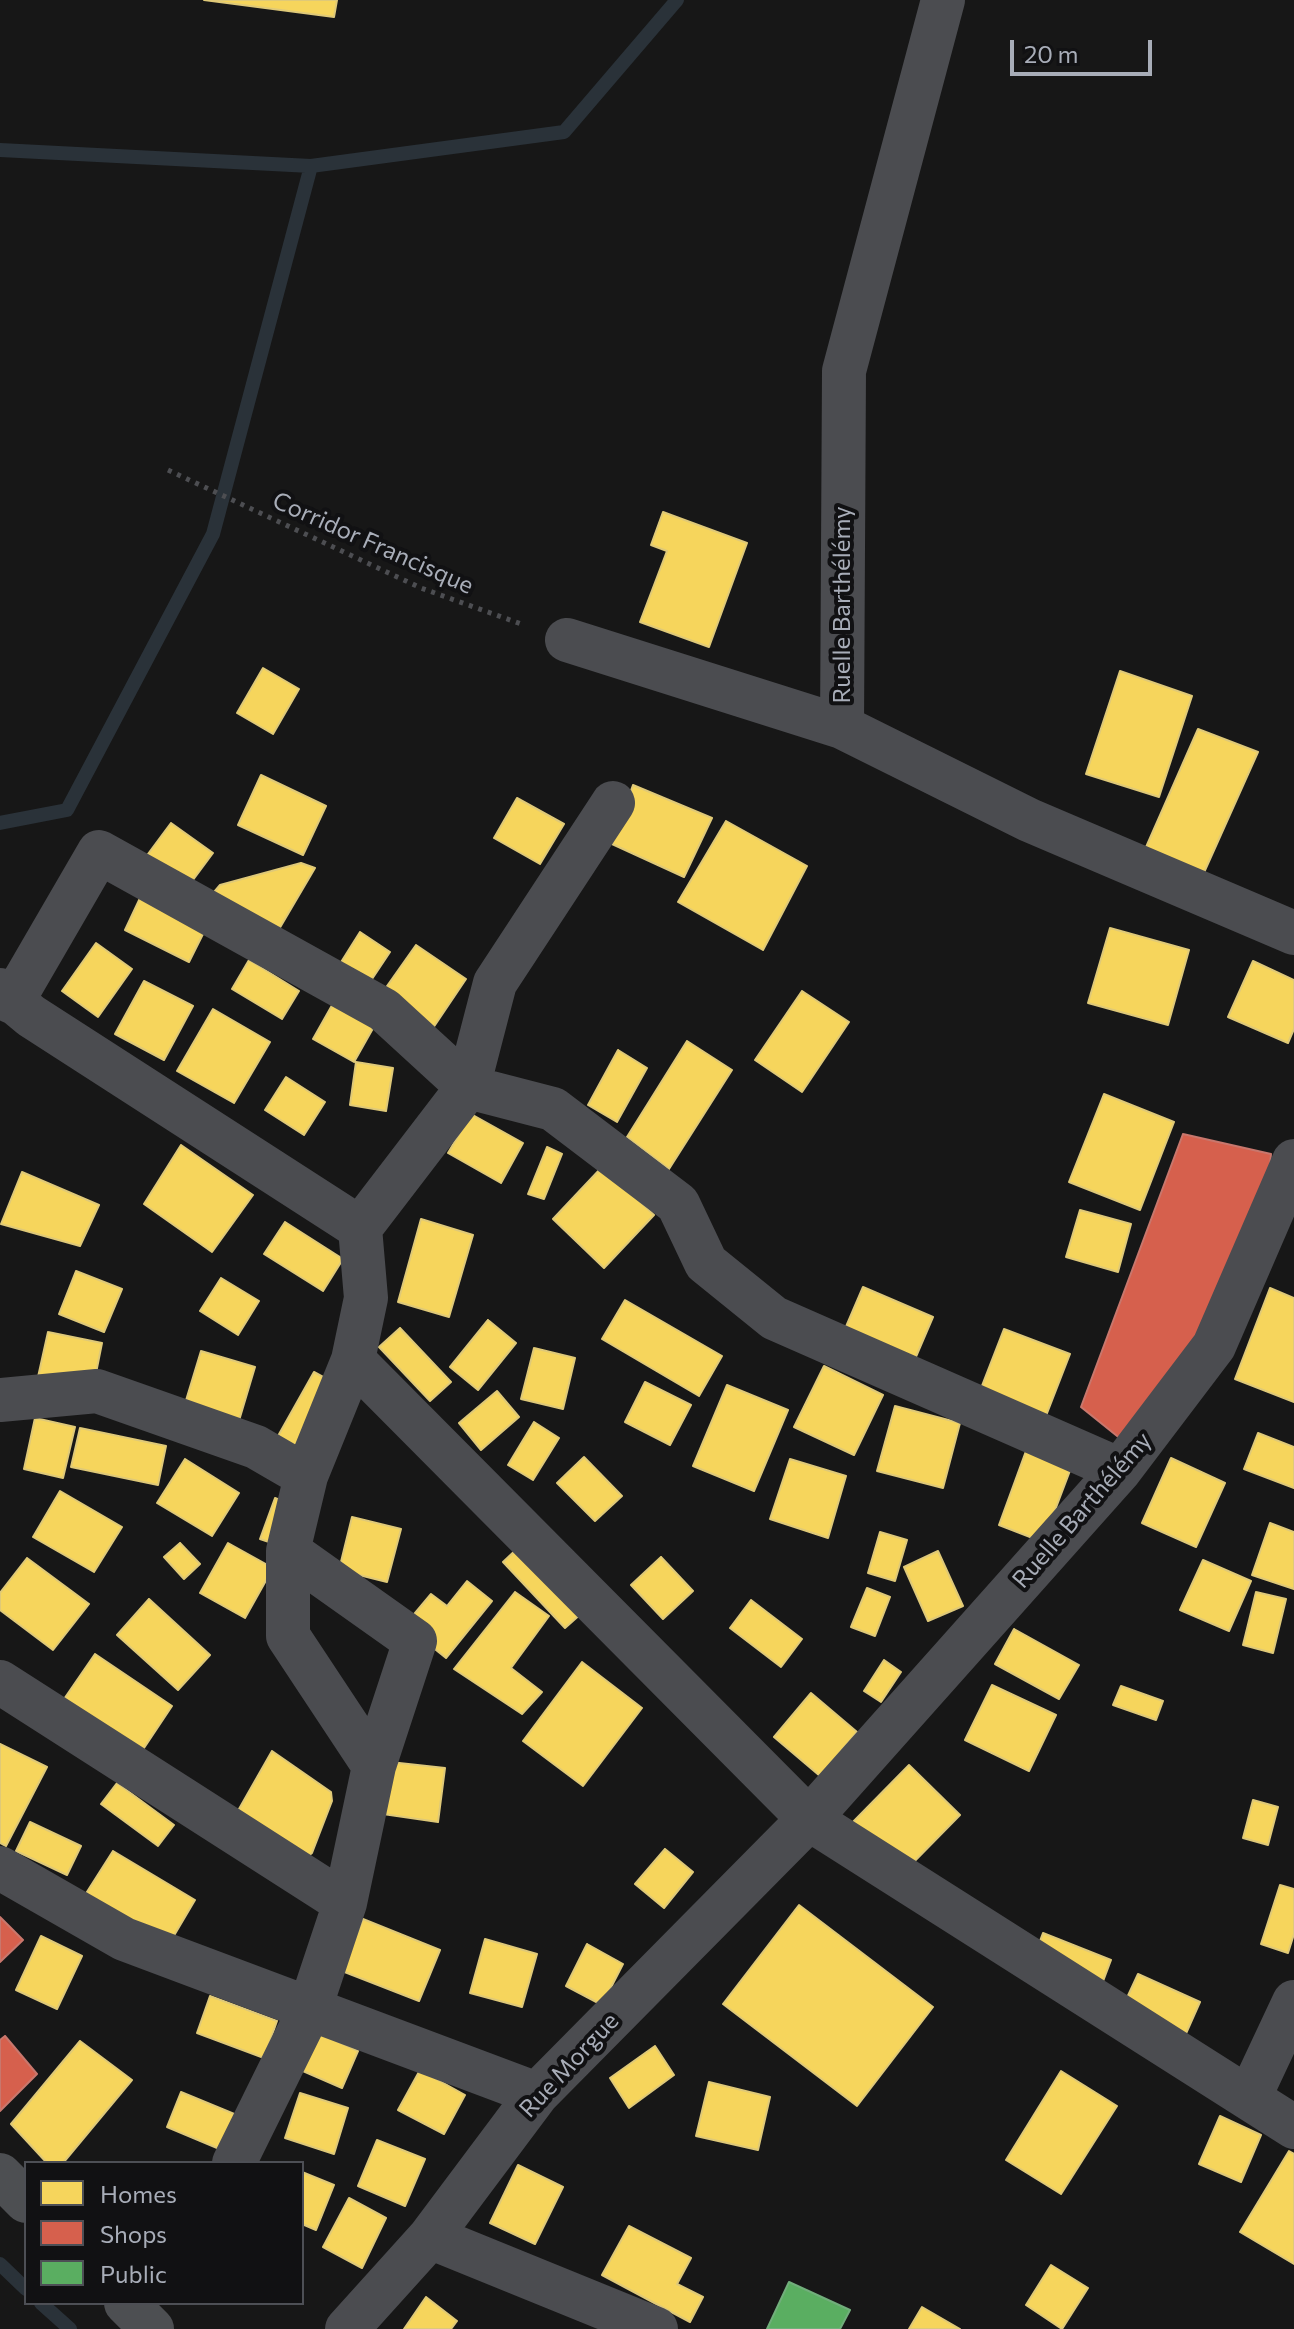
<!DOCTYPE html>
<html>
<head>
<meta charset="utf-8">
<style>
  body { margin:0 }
  #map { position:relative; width:1294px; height:2329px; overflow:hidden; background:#171717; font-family:Commissioner,sans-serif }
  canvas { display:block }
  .legend { position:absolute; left:24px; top:2161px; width:280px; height:144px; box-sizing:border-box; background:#111113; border:2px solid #4d4f55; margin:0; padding:10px 14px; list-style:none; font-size:24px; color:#a8adb8 }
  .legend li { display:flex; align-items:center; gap:16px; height:40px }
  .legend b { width:40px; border:2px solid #4d4f55 }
  .scale { position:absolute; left:1010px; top:40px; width:142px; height:36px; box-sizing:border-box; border:4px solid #a8adb8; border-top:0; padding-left:10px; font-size:24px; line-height:28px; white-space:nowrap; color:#a8adb8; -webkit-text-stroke:6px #111113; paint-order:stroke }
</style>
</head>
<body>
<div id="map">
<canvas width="1294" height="2329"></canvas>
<ul class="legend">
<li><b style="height:22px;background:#f6d55c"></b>Homes</li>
<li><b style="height:22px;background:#d6604d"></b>Shops</li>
<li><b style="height:22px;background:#5aae61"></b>Public</li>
</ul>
<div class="scale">20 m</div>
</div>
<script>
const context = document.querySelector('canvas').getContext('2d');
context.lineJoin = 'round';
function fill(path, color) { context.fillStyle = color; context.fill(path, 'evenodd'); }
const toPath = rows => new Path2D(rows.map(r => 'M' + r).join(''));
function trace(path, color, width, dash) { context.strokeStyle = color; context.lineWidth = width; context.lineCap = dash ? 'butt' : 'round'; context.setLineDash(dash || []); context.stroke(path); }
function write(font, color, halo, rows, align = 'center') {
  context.font = font + ' Commissioner,sans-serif'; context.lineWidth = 8; context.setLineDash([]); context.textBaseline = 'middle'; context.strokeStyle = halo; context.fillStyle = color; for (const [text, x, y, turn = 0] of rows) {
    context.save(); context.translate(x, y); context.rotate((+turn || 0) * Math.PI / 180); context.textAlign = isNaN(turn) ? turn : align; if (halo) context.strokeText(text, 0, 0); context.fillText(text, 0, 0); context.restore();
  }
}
const homes = toPath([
  [204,0,337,0,334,17,204,0],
  [663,512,747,543,709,647,640,622,667,551,651,545,663,512],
  [263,668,299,689,273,734,237,713,263,668],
  [1120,671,1192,696,1159,797,1086,774,1120,671],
  [1198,729,1258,752,1202,877,1143,854,1198,729],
  [261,775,326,806,303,855,238,825,261,775],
  [633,785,712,818,684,877,612,844,633,785],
  [517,798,564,824,540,864,494,838,517,798],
  [726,821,807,866,763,950,678,902,726,821],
  [171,823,213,853,187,888,145,858,171,823],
  [301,863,315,868,275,936,209,898,220,885,301,863],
  [141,896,206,928,189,962,125,930,141,896],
  [1110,928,1189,950,1168,1025,1088,1003,1110,928],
  [360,932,390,952,368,985,338,967,360,932],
  [96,943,132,969,98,1017,62,991,96,943],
  [416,945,466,979,431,1031,380,996,416,945],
  [249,960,299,991,282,1019,232,989,249,960],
  [1253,961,1294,980,1294,1029,1288,1043,1228,1017,1253,961],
  [144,981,193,1006,164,1060,115,1034,144,981],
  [802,991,849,1022,802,1092,755,1060,802,991],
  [335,1000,376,1023,354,1062,313,1039,335,1000],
  [213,1009,270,1042,234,1103,177,1071,213,1009],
  [687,1041,732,1070,669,1169,627,1137,687,1041],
  [618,1050,647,1068,617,1122,588,1105,618,1050],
  [356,1062,393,1068,386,1111,350,1105,356,1062],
  [286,1077,325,1102,304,1135,265,1110,286,1077],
  [1104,1094,1174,1122,1140,1210,1069,1182,1104,1094],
  [471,1114,523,1143,501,1183,448,1153,471,1114],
  [181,1145,253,1195,212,1252,144,1204,181,1145],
  [547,1147,562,1154,544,1199,528,1194,547,1147],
  [603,1166,654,1215,604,1268,553,1219,603,1166],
  [22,1172,99,1205,80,1246,1,1224,22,1172],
  [1080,1210,1131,1224,1118,1272,1066,1257,1080,1210],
  [421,1219,473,1235,449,1317,398,1302,421,1219],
  [285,1222,343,1259,323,1291,264,1254,285,1222],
  [76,1271,122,1289,104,1332,59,1314,76,1271],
  [221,1278,259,1301,238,1335,200,1311,221,1278],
  [863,1287,933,1317,915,1359,845,1329,863,1287],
  [1270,1288,1294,1298,1294,1402,1235,1379,1270,1288],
  [625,1300,722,1356,699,1396,602,1339,625,1300],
  [488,1320,516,1343,478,1390,450,1367,488,1320],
  [400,1328,451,1382,430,1401,379,1347,400,1328],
  [1004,1329,1070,1354,1044,1421,978,1396,1004,1329],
  [48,1332,102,1343,93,1388,38,1377,48,1332],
  [534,1348,575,1358,563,1409,521,1399,534,1348],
  [201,1351,255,1367,238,1424,184,1407,201,1351],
  [824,1366,883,1395,854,1455,794,1427,824,1366],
  [314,1372,336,1384,300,1449,278,1436,314,1372],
  [645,1382,691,1405,670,1445,625,1422,645,1382],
  [727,1385,788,1410,754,1491,693,1466,727,1385],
  [497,1391,519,1417,481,1450,459,1423,497,1391],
  [895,1406,960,1423,943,1488,877,1471,895,1406],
  [35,1418,75,1427,63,1478,24,1469,35,1418],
  [534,1422,559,1438,533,1480,508,1465,534,1422],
  [80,1428,166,1446,158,1485,71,1467,80,1428],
  [1258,1433,1294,1447,1294,1488,1244,1469,1258,1433],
  [1026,1451,1071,1468,1043,1542,999,1525,1026,1451],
  [584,1457,622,1496,595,1521,557,1483,584,1457],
  [1171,1458,1225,1483,1196,1547,1142,1523,1171,1458],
  [185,1459,239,1493,212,1536,157,1503,185,1459],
  [790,1459,846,1476,828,1538,770,1519,790,1459],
  [60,1491,122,1527,94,1572,33,1537,60,1491],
  [275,1498,293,1505,278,1545,260,1539,275,1498],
  [352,1517,401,1529,387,1582,339,1570,352,1517],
  [1270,1523,1294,1532,1294,1589,1252,1575,1270,1523],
  [880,1532,907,1540,895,1581,868,1573,880,1532],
  [180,1543,200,1564,184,1579,164,1557,180,1543],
  [228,1543,273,1568,245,1618,200,1593,228,1543],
  [520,1546,583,1612,565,1628,503,1562,520,1546],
  [938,1551,963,1606,928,1621,904,1567,938,1551],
  [661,1557,693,1591,663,1619,631,1585,661,1557],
  [27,1558,89,1604,53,1650,0,1610,0,1593,27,1558],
  [1203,1560,1251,1581,1229,1631,1180,1610,1203,1560],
  [467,1581,492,1601,446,1658,405,1625,431,1594,447,1606,467,1581],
  [867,1588,890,1597,875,1636,851,1627,867,1588],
  [515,1592,549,1616,511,1668,542,1692,522,1714,454,1669,515,1592],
  [1256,1592,1286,1599,1273,1653,1243,1645,1256,1592],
  [149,1599,210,1655,178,1690,117,1635,149,1599],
  [751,1600,802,1639,781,1667,730,1628,751,1600],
  [1014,1629,1079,1665,1059,1699,995,1664,1014,1629],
  [95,1654,172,1706,140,1754,62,1702,95,1654],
  [884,1660,901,1672,881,1702,864,1691,884,1660],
  [582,1662,642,1708,583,1786,523,1741,582,1662],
  [992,1685,1056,1715,1029,1771,965,1740,992,1685],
  [1121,1686,1163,1701,1156,1720,1113,1705,1121,1686],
  [811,1693,857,1732,820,1776,774,1737,811,1693],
  [0,1744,47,1767,6,1846,0,1843,0,1744],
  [272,1751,331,1792,332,1801,312,1853,302,1861,235,1816,272,1751],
  [390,1762,445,1768,438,1822,383,1814,390,1762],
  [909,1765,960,1815,900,1876,848,1827,909,1765],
  [117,1783,174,1825,158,1846,101,1804,117,1783],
  [1253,1800,1278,1807,1268,1845,1243,1838,1253,1800],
  [30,1822,81,1846,67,1875,16,1851,30,1822],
  [665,1849,693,1872,664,1908,635,1884,665,1849],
  [113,1851,195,1900,169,1944,85,1895,113,1851],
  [1280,1885,1294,1889,1294,1934,1288,1953,1261,1944,1280,1885],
  [799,1905,933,2007,857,2106,723,2004,799,1905],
  [363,1919,440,1950,419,2001,342,1971,363,1919],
  [1043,1933,1111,1960,1099,1992,1031,1965,1043,1933],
  [41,1936,82,1956,57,2009,16,1990,41,1936],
  [485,1939,537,1954,522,2007,470,1993,485,1939],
  [587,1944,623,1964,602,2005,566,1986,587,1944],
  [1138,1974,1200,2002,1176,2056,1113,2028,1138,1974],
  [210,1996,277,2021,264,2058,197,2033,210,1996],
  [313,2030,358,2051,342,2088,296,2068,313,2030],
  [80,2041,132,2080,63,2163,47,2163,11,2124,80,2041],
  [655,2046,674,2075,629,2108,610,2078,655,2046],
  [420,2070,465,2095,444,2134,398,2110,420,2070],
  [1061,2071,1117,2106,1061,2194,1006,2160,1061,2071],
  [709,2082,770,2097,758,2150,696,2136,709,2082],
  [181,2092,244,2118,229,2153,167,2127,181,2092],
  [300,2093,348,2108,334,2154,285,2138,300,2093],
  [1220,2116,1261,2135,1241,2182,1199,2164,1220,2116],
  [377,2140,425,2159,405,2206,358,2186,377,2140],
  [1289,2151,1294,2154,1294,2264,1240,2232,1289,2151],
  [518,2165,563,2187,535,2244,490,2223,518,2165],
  [302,2172,334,2185,316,2230,302,2224,302,2172],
  [349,2198,386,2218,362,2268,323,2247,349,2198],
  [629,2226,691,2258,677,2284,703,2297,690,2322,602,2275,629,2226],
  [1051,2265,1088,2288,1062,2329,1026,2305,1051,2265],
  [426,2297,457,2321,451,2329,404,2329,426,2297],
  [922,2307,960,2329,909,2329,922,2307]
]);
const shops = toPath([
  [1183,1134,1271,1154,1266,1206,1194,1358,1132,1448,1081,1407,1183,1134],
  [0,1917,23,1940,0,1962,0,1917],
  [5,2036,37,2074,0,2111,0,2040,5,2036]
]);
const public = toPath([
  [789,2282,850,2310,840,2329,767,2329,789,2282]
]);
const stream = toPath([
  [0,150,311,166,564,132,677,0],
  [0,823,67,810,213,534,311,166],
  [0,2264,26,2289],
  [41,2303,70,2329]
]);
const path = toPath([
  [168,470,421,588,524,625]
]);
const minor = toPath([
  [943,0,844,371,842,727,1029,820,1294,933],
  [567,640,842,727],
  [0,990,31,1016,360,1228,366,1298,353,1360,809,1819,1294,2127],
  [12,1002,99,852,384,1010,468,1087,495,983,613,803],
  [360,1228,468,1087,553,1109,678,1204,706,1263,774,1318,1120,1470],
  [0,1400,97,1391,256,1447,306,1476],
  [288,1551,415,1641,374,1766],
  [0,1682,345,1903],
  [0,1868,124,1939,537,2094],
  [1249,2098,1294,2002],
  [234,2163,309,2011,345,1903,374,1766,288,1636,288,1551,306,1476,353,1360],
  [430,2237,656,2329],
  [347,2329,430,2237,537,2094,809,1819,1120,1470,1214,1346,1294,1161]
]);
const major = toPath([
  [0,2175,26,2201],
  [126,2303,152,2329]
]);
const streetNames = [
  ["Corridor Francisque",373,543,24],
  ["Ruelle Barthélémy",842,605,-90],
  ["Ruelle Barthélémy",1082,1510,-49],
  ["Rue Morgue",569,2065,-47]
];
fill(homes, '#f6d55c');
trace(homes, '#dfc978', 2);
fill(shops, '#d6604d');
trace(shops, '#c8776d', 2);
fill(public, '#5aae61');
trace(public, '#71ae7b', 2);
trace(stream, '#2a3239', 14);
trace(path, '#4d4e52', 5, [4, 6]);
trace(minor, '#4b4c50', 44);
trace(major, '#4d4f52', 44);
write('24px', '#a8adb8', '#111113', streetNames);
</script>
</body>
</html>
